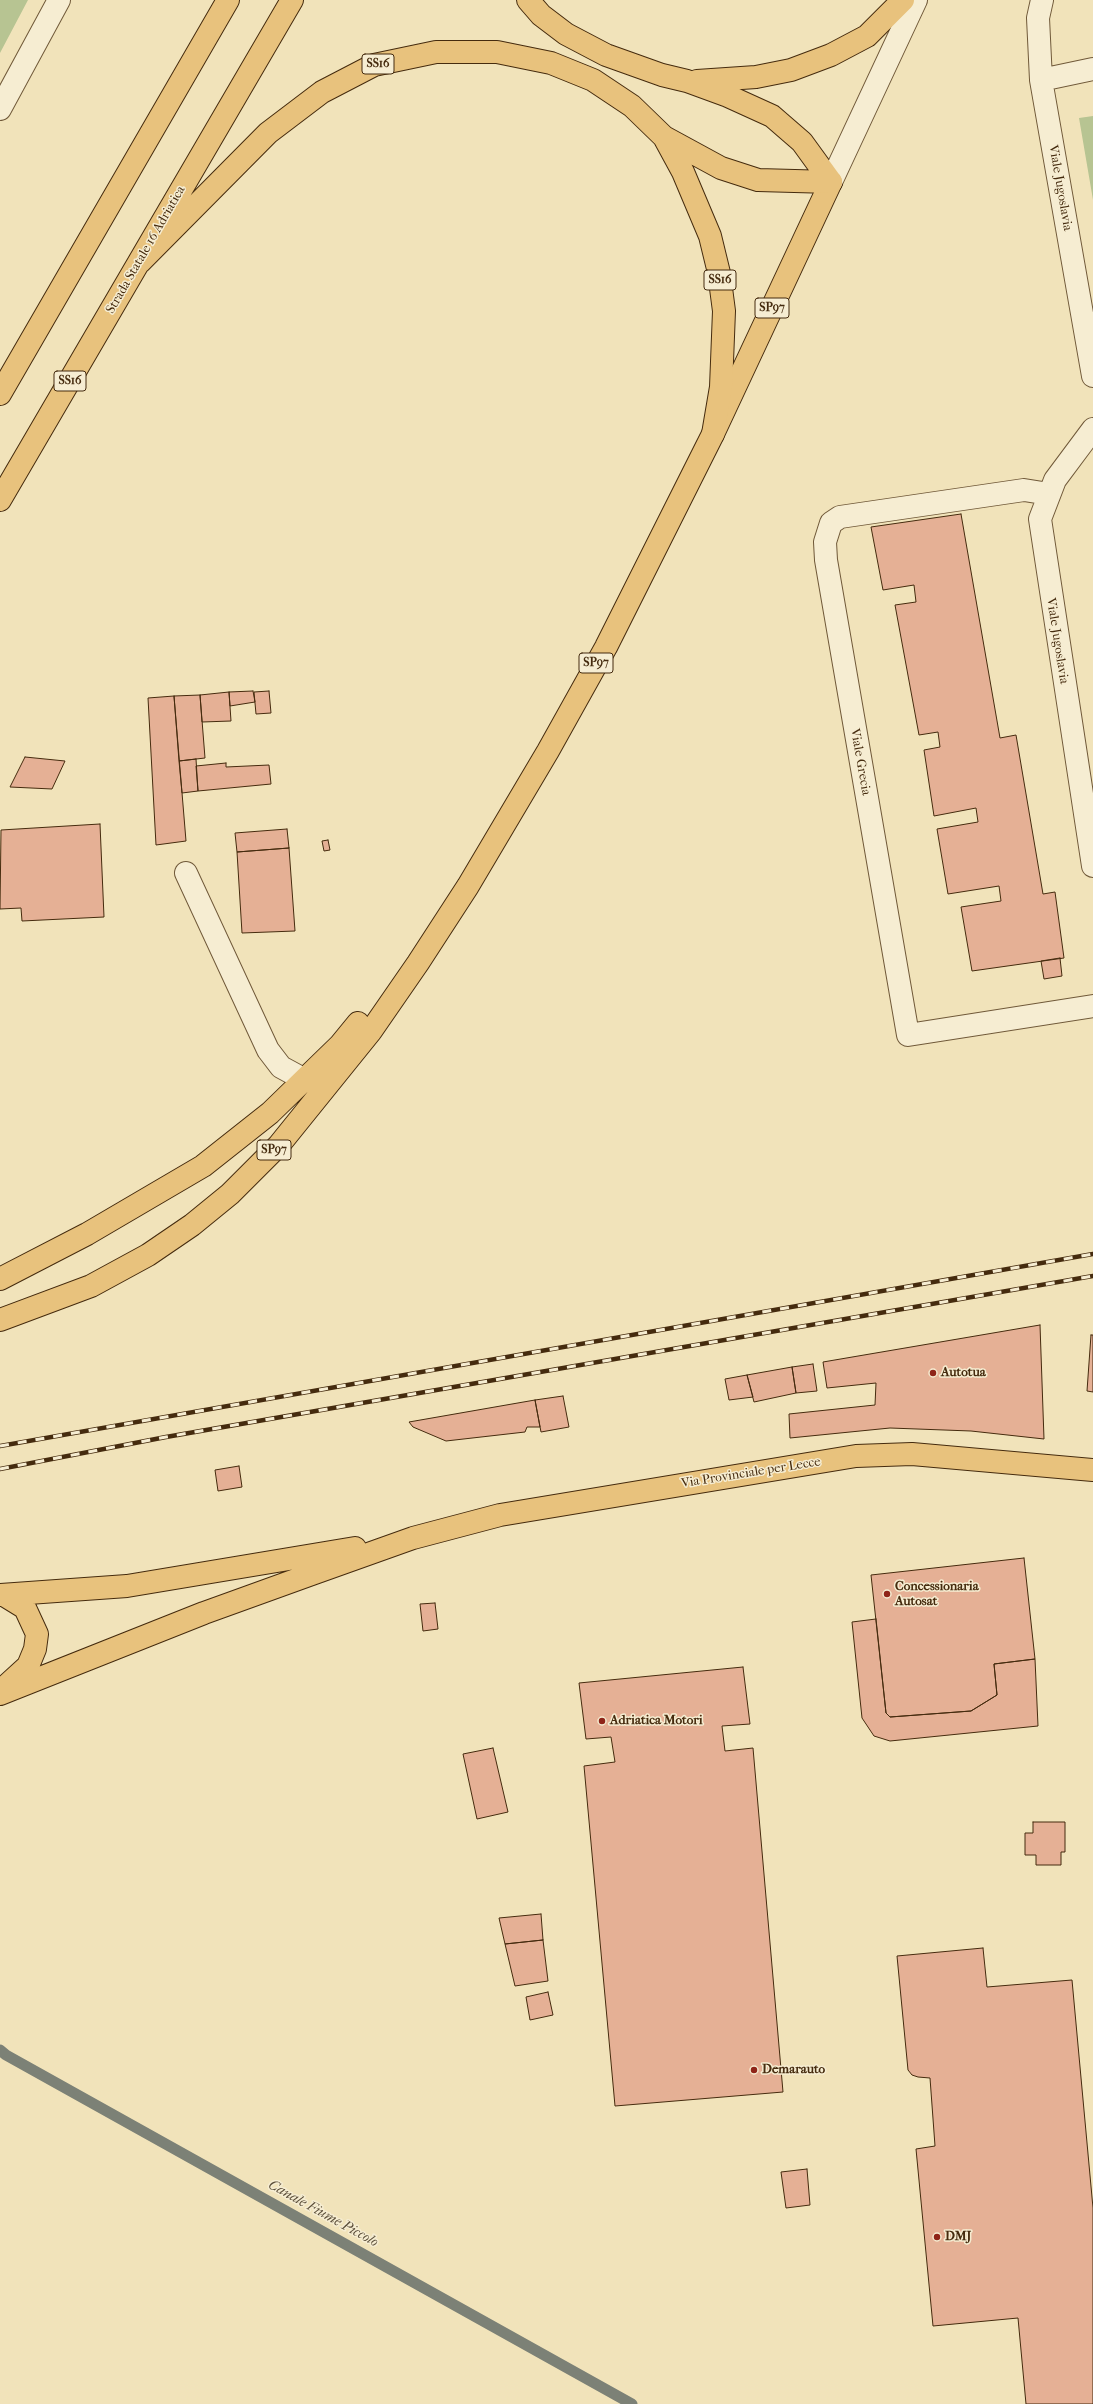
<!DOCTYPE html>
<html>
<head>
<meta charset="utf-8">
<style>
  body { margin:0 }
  canvas { display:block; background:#f1e3ba }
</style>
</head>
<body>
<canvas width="1093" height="2404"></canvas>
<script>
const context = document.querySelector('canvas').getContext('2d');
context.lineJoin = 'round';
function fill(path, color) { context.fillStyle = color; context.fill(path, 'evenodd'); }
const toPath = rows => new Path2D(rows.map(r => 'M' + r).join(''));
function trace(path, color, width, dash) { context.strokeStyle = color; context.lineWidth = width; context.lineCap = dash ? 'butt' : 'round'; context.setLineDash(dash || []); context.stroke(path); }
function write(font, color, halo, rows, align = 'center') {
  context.font = font + ' "IM FELL French Canon",serif'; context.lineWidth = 3; context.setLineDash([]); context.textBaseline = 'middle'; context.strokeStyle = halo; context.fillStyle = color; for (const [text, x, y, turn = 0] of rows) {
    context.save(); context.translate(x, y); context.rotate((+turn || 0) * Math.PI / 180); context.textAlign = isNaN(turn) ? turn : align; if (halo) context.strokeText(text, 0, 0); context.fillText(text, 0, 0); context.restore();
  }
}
const green = toPath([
  [0,0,28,0,0,53],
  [1093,116,1093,200,1079,118]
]);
const stream = toPath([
  [0,2050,6,2055,632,2404]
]);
const building = toPath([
  [961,514,1000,738,1016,735,1043,894,1055,892,1064,958,972,971,961,907,1001,901,999,886,948,894,937,829,978,822,976,808,934,816,924,750,940,747,938,732,919,735,895,605,916,602,914,585,883,590,871,527,961,514],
  [253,691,255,702,230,706,229,692,253,691],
  [269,691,271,713,256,714,254,692,269,691],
  [229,692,231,721,202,722,200,695,229,692],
  [200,695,205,758,179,761,174,696,200,695],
  [174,696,186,841,156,845,148,698,174,696],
  [25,757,65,761,52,789,10,787,25,757],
  [196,759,198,791,182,793,179,761,196,759],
  [226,763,226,767,269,765,271,784,198,791,196,766,226,763],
  [100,824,104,917,22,921,21,908,0,909,1,830,100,824],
  [287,829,289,848,237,852,235,833,287,829],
  [328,840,330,850,324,851,322,841,328,840],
  [289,848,295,931,242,933,237,852,289,848],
  [1060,958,1062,976,1044,979,1041,961,1060,958],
  [1040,1325,1044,1439,971,1431,890,1428,790,1438,789,1414,875,1405,876,1383,827,1388,823,1362,1040,1325],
  [1091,1335,1093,1335,1093,1392,1087,1391,1091,1335],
  [813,1364,817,1391,796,1393,792,1367,813,1364],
  [792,1367,796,1393,754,1402,747,1375,792,1367],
  [747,1375,753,1397,729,1400,725,1379,747,1375],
  [563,1396,569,1427,541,1432,535,1400,563,1396],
  [535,1400,540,1427,527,1427,525,1432,446,1441,413,1427,409,1422,535,1400],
  [239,1466,242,1487,218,1491,215,1470,239,1466],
  [1024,1558,1035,1659,994,1664,997,1695,971,1711,890,1717,886,1713,871,1575,1024,1558],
  [435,1603,438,1629,423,1631,420,1604,435,1603],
  [876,1619,886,1713,890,1717,971,1711,997,1695,994,1664,1035,1659,1038,1726,890,1741,874,1736,862,1718,852,1622,876,1619],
  [743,1667,750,1724,722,1726,725,1751,753,1748,783,2092,615,2106,584,1766,615,1762,611,1737,586,1739,579,1683,743,1667],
  [493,1748,508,1812,477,1819,463,1754,493,1748],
  [1033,1822,1065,1822,1065,1852,1061,1852,1061,1865,1036,1865,1036,1855,1025,1855,1025,1833,1033,1833,1033,1822],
  [541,1914,543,1940,505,1944,499,1918,541,1914],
  [543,1940,548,1981,515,1986,505,1944,543,1940],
  [983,1948,987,1987,1072,1980,1093,2208,1093,2404,1026,2404,1018,2318,933,2326,916,2149,935,2146,930,2078,918,2077,912,2075,908,2070,897,1956,983,1948],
  [548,1992,553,2015,530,2020,526,1997,548,1992],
  [807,2169,810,2205,786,2208,781,2172,807,2169]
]);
const minor = toPath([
  [1042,0,1038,18,1041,80,1093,376],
  [1041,80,1093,69],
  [0,109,59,0],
  [831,182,916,0],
  [1093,429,1055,480,1040,519,1093,866],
  [1049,494,1024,490,840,517,831,523,825,542,826,560,908,1035,1093,1006],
  [186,873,268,1050,281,1067,305,1080]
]);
const major = toPath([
  [0,1279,87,1234,203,1166,270,1113,340,1045,358,1023],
  [0,1320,91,1286,148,1255,192,1225,230,1194,279,1145,371,1031,418,963,468,886,548,751,606,647,713,434,831,182],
  [0,1595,127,1586,355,1548],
  [4,1595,25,1608,37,1634,35,1649,28,1666,6,1686],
  [0,1694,204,1613,312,1574,413,1538,500,1515,856,1456,912,1454,1093,1470]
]);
const highway = toPath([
  [528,0,541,15,566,34,606,55,662,75,687,81,728,96,772,116,802,142,831,182],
  [697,81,756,77,791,70,831,55,867,36,903,0],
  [664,137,721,168,758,180,831,182],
  [140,262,268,133,322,92,374,65,436,52,497,52,551,63,593,80,632,106,664,137,683,172,710,236,719,273,724,311,721,387,713,434],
  [0,394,228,0],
  [0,500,292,0]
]);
const rail = toPath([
  [0,1446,1093,1254],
  [0,1469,166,1437,1093,1276]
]);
const markers = [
  [933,1373,4,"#8f2418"],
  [887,1594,4,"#8f2418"],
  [602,1721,4,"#8f2418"],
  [754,2070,4,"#8f2418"],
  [937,2237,4,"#8f2418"]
];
const shields = [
  [378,64,32],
  [720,280,32],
  [772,308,34],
  [70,381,32],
  [596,663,34],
  [274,1150,34]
];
const shieldNames = [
  ["SS16",378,64],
  ["SS16",720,280],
  ["SP97",772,308],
  ["SS16",70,381],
  ["SP97",596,663],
  ["SP97",274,1150]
];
const streetNames = [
  ["Viale Jugoslavia",1060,188,80],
  ["Strada Statale 16 Adriatica",146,250,-60],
  ["Viale Jugoslavia",1057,641,81],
  ["Viale Grecia",860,762,80],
  ["Via Provinciale per Lecce",751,1473,-9]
];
const poiNames = [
  ["Autotua",941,1373],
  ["Concessionaria",895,1587],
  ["Autosat",895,1602],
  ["Adriatica Motori",610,1721],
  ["Demarauto",762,2070],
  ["DMJ",945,2237]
];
const waterNames = [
  ["Canale Fiume Piccolo",323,2214,29]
];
fill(green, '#b7c492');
trace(stream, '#7c8176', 11);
fill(building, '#e5b095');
trace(building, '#452b0e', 1);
trace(minor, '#705939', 24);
trace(major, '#452b0e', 24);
trace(highway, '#452b0e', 24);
trace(minor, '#f6edd2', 22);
trace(major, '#e8c27d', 22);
trace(highway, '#e8c27d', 22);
trace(rail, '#452b0e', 4.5);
trace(rail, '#f6edd2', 3, [9]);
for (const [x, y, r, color] of markers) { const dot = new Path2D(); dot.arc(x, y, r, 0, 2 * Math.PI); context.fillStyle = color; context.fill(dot); trace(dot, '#f6edd2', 1.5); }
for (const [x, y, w] of shields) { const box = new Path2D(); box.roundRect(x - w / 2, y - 10, w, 20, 3); context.fillStyle = '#f6edd2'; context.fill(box); trace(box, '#452b0e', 1); }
write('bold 12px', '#452b0e', null, shieldNames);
write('13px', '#452b0e', '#f6edd2', streetNames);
write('bold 13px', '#452b0e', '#f6edd2', poiNames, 'left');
write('italic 14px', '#5c4f3a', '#f6edd2', waterNames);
</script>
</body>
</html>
